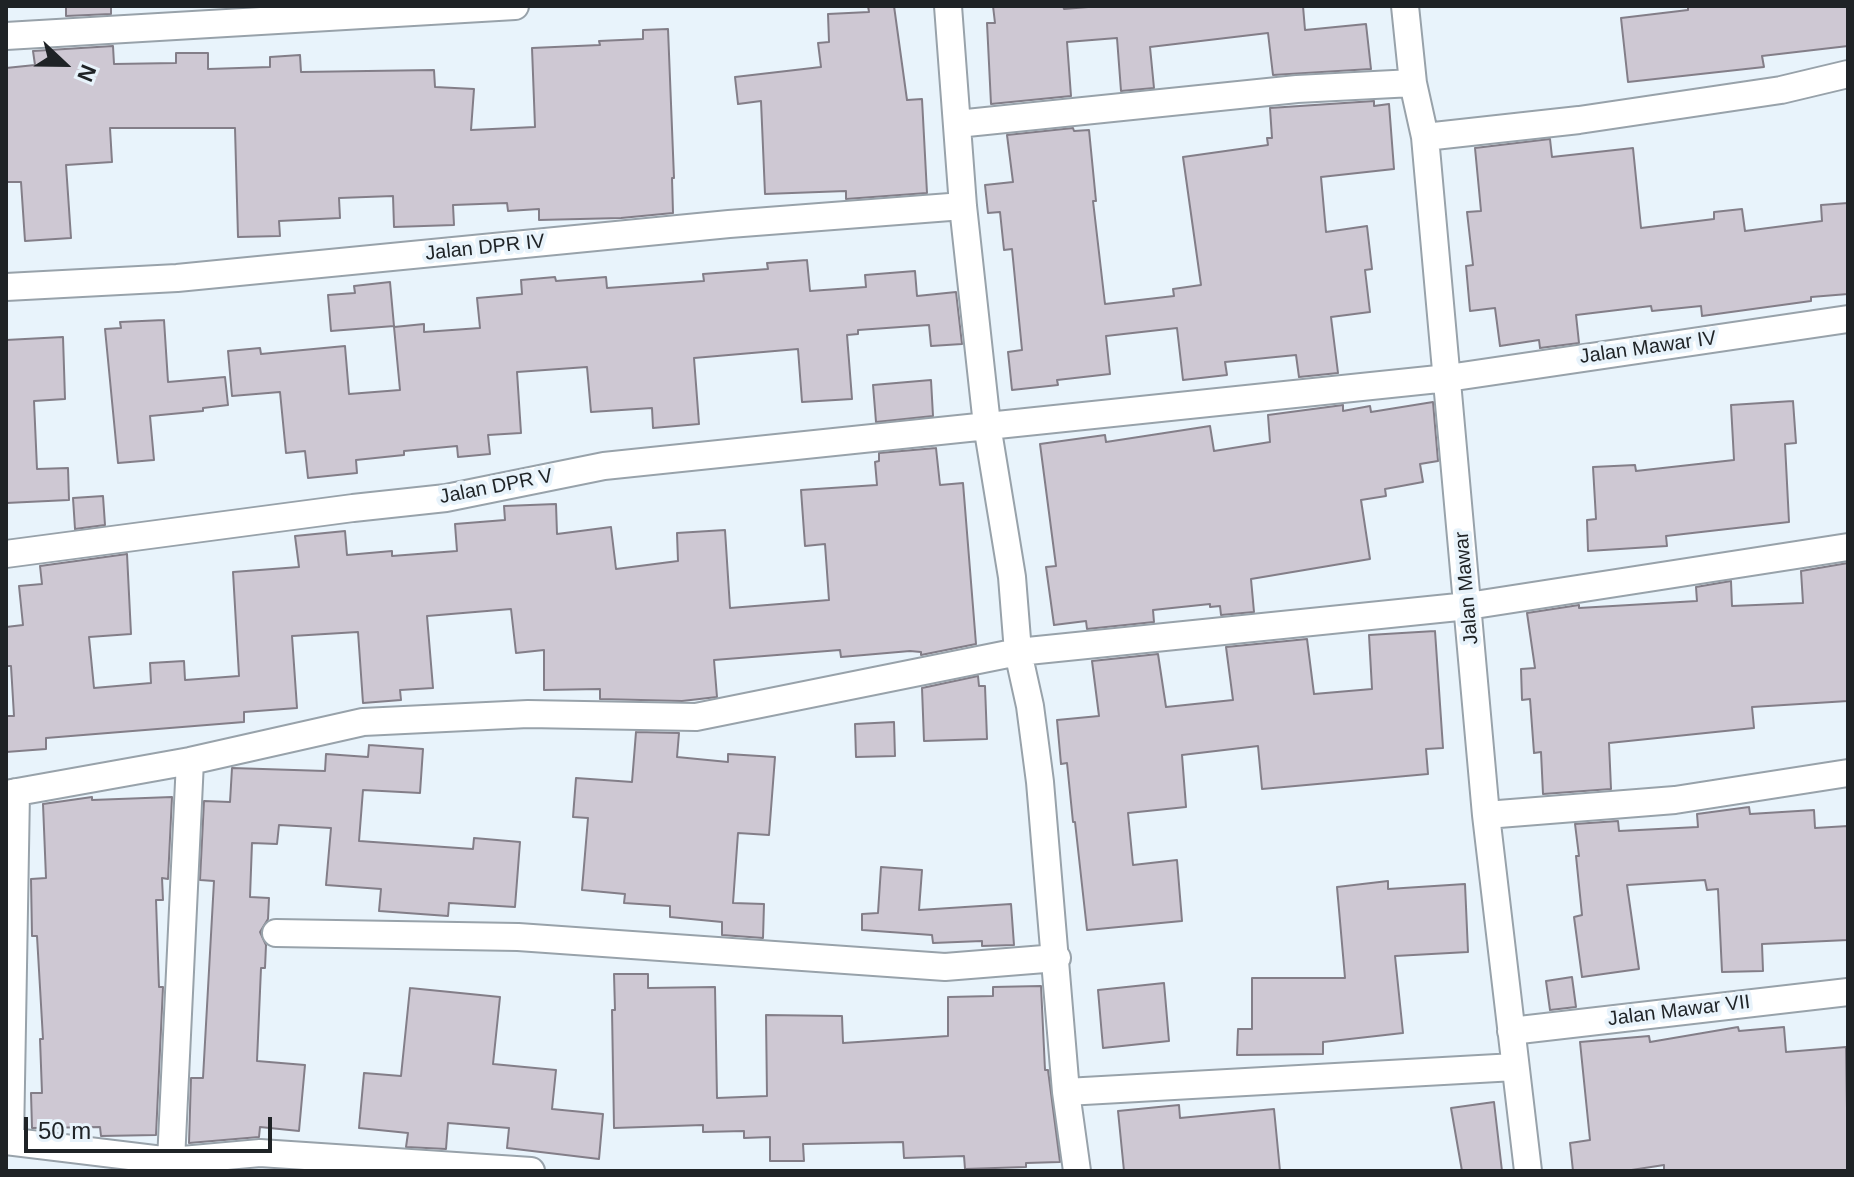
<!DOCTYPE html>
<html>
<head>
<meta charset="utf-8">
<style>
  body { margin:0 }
  #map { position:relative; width:1854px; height:1177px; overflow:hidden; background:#e8f3fb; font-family:Arial,sans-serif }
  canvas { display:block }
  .frame { position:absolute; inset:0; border:8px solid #1f2326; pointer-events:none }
  .north { position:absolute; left:24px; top:24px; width:80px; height:80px; -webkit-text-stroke:6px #e8f3fb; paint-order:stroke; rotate:112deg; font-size:22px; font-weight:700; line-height:32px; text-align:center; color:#1f2326 }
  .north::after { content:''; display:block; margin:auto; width:28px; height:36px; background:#1f2326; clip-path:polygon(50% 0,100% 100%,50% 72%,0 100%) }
  .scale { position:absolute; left:24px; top:1117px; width:248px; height:36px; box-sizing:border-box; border:4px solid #1f2326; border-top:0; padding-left:10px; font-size:24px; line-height:28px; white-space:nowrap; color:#1f2326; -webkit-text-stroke:6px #e8f3fb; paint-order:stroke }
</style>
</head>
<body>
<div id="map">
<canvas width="1854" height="1177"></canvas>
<div class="frame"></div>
<div class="north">N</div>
<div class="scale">50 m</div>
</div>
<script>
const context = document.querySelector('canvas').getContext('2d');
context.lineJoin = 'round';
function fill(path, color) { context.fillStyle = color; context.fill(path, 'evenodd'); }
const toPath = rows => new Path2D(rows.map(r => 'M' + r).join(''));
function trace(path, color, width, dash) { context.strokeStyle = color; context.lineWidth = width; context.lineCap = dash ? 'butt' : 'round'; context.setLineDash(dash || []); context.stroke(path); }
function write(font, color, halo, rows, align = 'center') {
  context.font = font + ' Arial,sans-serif'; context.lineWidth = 8; context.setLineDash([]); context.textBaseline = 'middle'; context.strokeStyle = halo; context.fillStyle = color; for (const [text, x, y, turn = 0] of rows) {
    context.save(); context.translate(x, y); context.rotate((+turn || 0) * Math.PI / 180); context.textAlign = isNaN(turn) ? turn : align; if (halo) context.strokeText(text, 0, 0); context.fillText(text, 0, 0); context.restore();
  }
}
const building = toPath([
  [66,6,111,6,111,14,66,16,66,6],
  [868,6,894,6,907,100,922,99,927,193,846,199,846,191,765,194,761,101,738,104,735,77,821,67,818,43,829,42,828,14,869,12,868,6],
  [993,6,1063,6,1064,9,1100,6,1303,6,1305,30,1366,24,1371,69,1273,75,1268,33,1150,47,1154,88,1121,91,1117,38,1067,42,1071,96,991,104,987,23,995,23,993,6],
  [1688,6,1848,6,1848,46,1762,56,1764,67,1628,82,1621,18,1688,10,1688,6],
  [668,29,674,178,672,178,673,213,621,218,539,220,539,209,508,211,507,203,453,205,454,225,394,227,393,196,339,198,340,218,279,221,280,236,238,237,235,128,110,128,112,162,66,165,71,238,25,241,21,182,6,182,6,68,35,65,33,51,113,46,114,64,176,63,176,53,208,53,208,69,270,67,270,57,300,55,301,72,434,70,435,87,474,89,471,130,535,127,532,48,600,45,599,41,643,39,643,30,668,29],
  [1374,101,1374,106,1389,104,1394,169,1321,177,1326,232,1367,226,1372,269,1365,270,1370,312,1331,317,1338,373,1299,377,1296,355,1225,362,1227,375,1183,380,1177,328,1106,336,1110,374,1057,380,1058,385,1012,390,1008,352,1022,350,1012,249,1004,250,1000,212,988,213,985,185,1013,182,1007,135,1073,128,1074,131,1089,130,1096,201,1093,201,1105,304,1174,296,1173,289,1201,285,1183,157,1268,145,1267,138,1272,138,1270,108,1374,101],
  [1550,139,1552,157,1633,148,1641,228,1714,219,1714,212,1742,209,1745,231,1822,221,1821,205,1848,203,1848,294,1811,297,1811,301,1702,316,1701,306,1652,311,1651,306,1576,315,1579,343,1540,348,1539,340,1500,346,1495,308,1470,311,1466,266,1473,265,1467,212,1481,211,1475,148,1550,139],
  [807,260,810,291,866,287,865,275,915,271,917,296,956,292,962,344,931,346,929,325,858,330,858,334,847,335,852,399,802,402,798,349,694,358,699,424,653,428,652,408,591,412,587,367,517,372,521,433,488,435,490,454,458,457,457,446,404,451,404,455,356,460,357,473,308,478,305,451,286,453,280,392,232,396,228,351,260,348,261,354,345,346,349,394,400,390,394,327,424,324,424,332,480,328,477,298,522,294,521,280,555,277,556,281,606,277,607,288,704,281,703,274,768,269,767,263,807,260],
  [390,282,394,326,331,331,328,295,355,293,354,286,390,282],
  [164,320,168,382,225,377,228,405,203,408,203,411,150,416,154,460,118,463,105,329,121,328,120,322,164,320],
  [63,337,65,399,34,401,37,469,68,468,69,500,6,503,6,340,63,337],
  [931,380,933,416,876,422,873,385,931,380],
  [1793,401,1796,443,1785,444,1789,522,1666,536,1667,546,1588,551,1587,520,1596,519,1593,467,1635,465,1636,471,1734,460,1731,405,1793,401],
  [1433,402,1438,461,1420,464,1423,482,1385,489,1386,496,1361,500,1370,559,1251,579,1254,612,1221,615,1220,606,1210,607,1210,604,1153,610,1154,622,1087,629,1086,621,1054,625,1046,567,1056,566,1040,444,1105,435,1106,442,1210,426,1214,451,1270,442,1268,415,1343,405,1343,411,1370,406,1371,412,1433,402],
  [936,448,940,485,963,483,976,644,921,655,921,652,910,651,841,657,840,650,714,660,717,697,682,701,600,699,600,689,544,690,544,650,516,653,511,609,427,616,433,688,400,690,401,700,363,703,358,632,292,636,297,708,244,712,244,722,46,738,46,749,6,752,6,716,14,716,11,666,6,666,6,627,23,625,19,586,42,584,40,566,127,554,131,634,89,637,94,688,151,683,150,663,184,661,185,680,239,676,233,572,299,567,295,536,345,531,347,555,392,551,392,556,457,551,455,524,505,520,504,506,556,504,557,534,611,527,616,569,678,561,677,533,725,530,730,608,829,600,825,544,805,546,801,490,877,485,875,462,879,461,879,453,936,448],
  [103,496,105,525,75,529,73,498,103,496],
  [1848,563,1848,701,1752,707,1754,728,1609,743,1611,789,1543,794,1541,752,1534,753,1530,699,1522,700,1521,669,1535,668,1527,613,1579,605,1579,608,1697,601,1696,587,1731,581,1732,606,1803,603,1801,571,1848,563],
  [1435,631,1443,748,1426,749,1428,774,1262,789,1258,746,1182,755,1186,807,1128,813,1133,865,1177,860,1182,921,1087,930,1075,822,1073,822,1067,763,1061,764,1057,720,1099,716,1092,661,1158,654,1166,707,1233,700,1226,647,1307,639,1314,694,1372,689,1369,635,1435,631],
  [978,676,979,686,985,686,987,739,924,741,922,688,978,676],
  [894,722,895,756,856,757,855,724,894,722],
  [636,732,679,733,677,757,728,762,728,754,775,757,769,835,738,833,733,903,764,904,763,938,722,935,722,922,670,917,670,906,624,903,625,894,582,890,588,818,573,817,576,778,632,782,636,732],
  [369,745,423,749,420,793,363,790,359,841,473,849,474,838,520,842,515,907,449,903,448,916,379,911,381,889,326,885,331,828,279,825,277,844,252,843,250,897,269,898,268,919,260,932,266,945,265,968,261,968,257,1061,305,1065,299,1131,260,1127,259,1137,189,1143,191,1078,203,1078,214,881,200,880,204,801,230,802,232,768,325,771,326,754,368,757,369,745],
  [92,797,92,800,172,797,168,879,162,878,163,900,156,900,159,987,163,987,156,1135,101,1136,100,1127,32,1128,31,1093,42,1093,40,1039,43,1039,37,936,32,936,31,879,46,878,43,804,92,797],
  [1749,807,1750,814,1814,810,1815,828,1848,826,1848,940,1762,944,1763,971,1722,972,1718,889,1707,890,1705,880,1627,885,1639,969,1582,977,1574,917,1582,915,1576,856,1579,856,1575,824,1618,821,1619,831,1698,827,1697,814,1749,807],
  [881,867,922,870,919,910,1011,904,1014,945,982,946,982,941,933,943,932,935,862,930,862,914,878,913,881,867],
  [1388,881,1388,889,1465,884,1468,952,1395,956,1403,1033,1323,1042,1323,1054,1237,1055,1238,1029,1252,1029,1252,978,1345,978,1337,887,1388,881],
  [614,974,648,974,648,988,715,987,717,1098,767,1096,766,1015,842,1016,843,1043,948,1036,948,997,993,996,993,987,1041,986,1045,1070,1048,1070,1060,1162,1026,1163,1026,1167,965,1169,964,1156,904,1158,903,1142,803,1144,804,1161,770,1161,770,1137,744,1138,744,1131,703,1132,703,1125,614,1128,612,1010,615,1010,614,974],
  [1572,977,1576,1007,1550,1010,1546,981,1572,977],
  [1164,983,1169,1041,1103,1048,1098,990,1164,983],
  [410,988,500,997,493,1064,556,1070,552,1109,603,1114,599,1159,507,1148,509,1128,448,1123,446,1149,406,1147,408,1133,359,1128,364,1073,401,1076,410,988],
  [1738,1027,1739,1031,1784,1027,1786,1052,1846,1047,1848,1171,1664,1171,1664,1165,1625,1171,1573,1171,1570,1143,1590,1140,1580,1042,1649,1036,1650,1042,1738,1027],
  [1494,1102,1502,1171,1462,1171,1451,1108,1494,1102],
  [1179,1105,1180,1118,1274,1109,1280,1171,1124,1171,1118,1111,1179,1105]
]);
const minor = toPath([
  [948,6,963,206,987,425,1012,577,1018,652,1030,706,1040,782,1066,1092,1077,1171],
  [1405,6,1413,83,1425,137,1486,815,1528,1171],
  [6,36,515,6],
  [957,124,1297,89,1413,83],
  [1425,137,1579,120,1781,90,1848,74],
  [6,287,177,278,729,224,963,206],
  [6,554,353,508,446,498,604,466,1448,378,1848,319],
  [6,794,190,761,363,722,528,714,696,717,1018,652,1468,606,1848,547],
  [1486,815,1675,800,1848,773],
  [276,933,518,937,945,967,1057,958],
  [1511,1031,1848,992],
  [1066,1092,1515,1067],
  [6,1141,171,1161,260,1153,531,1171],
  [10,1141,16,792],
  [171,1161,190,761]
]);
const streetNames = [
  ["Jalan DPR IV",485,248,-6],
  ["Jalan Mawar IV",1648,348,-8],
  ["Jalan DPR V",496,487,-11],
  ["Jalan Mawar",1467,588,-95],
  ["Jalan Mawar VII",1679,1011,-7]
];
fill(building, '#cec8d3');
trace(building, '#837e88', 2);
trace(minor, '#98a2aa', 30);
trace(minor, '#fff', 26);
write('20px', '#1f2326', '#e8f3fb', streetNames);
</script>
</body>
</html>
